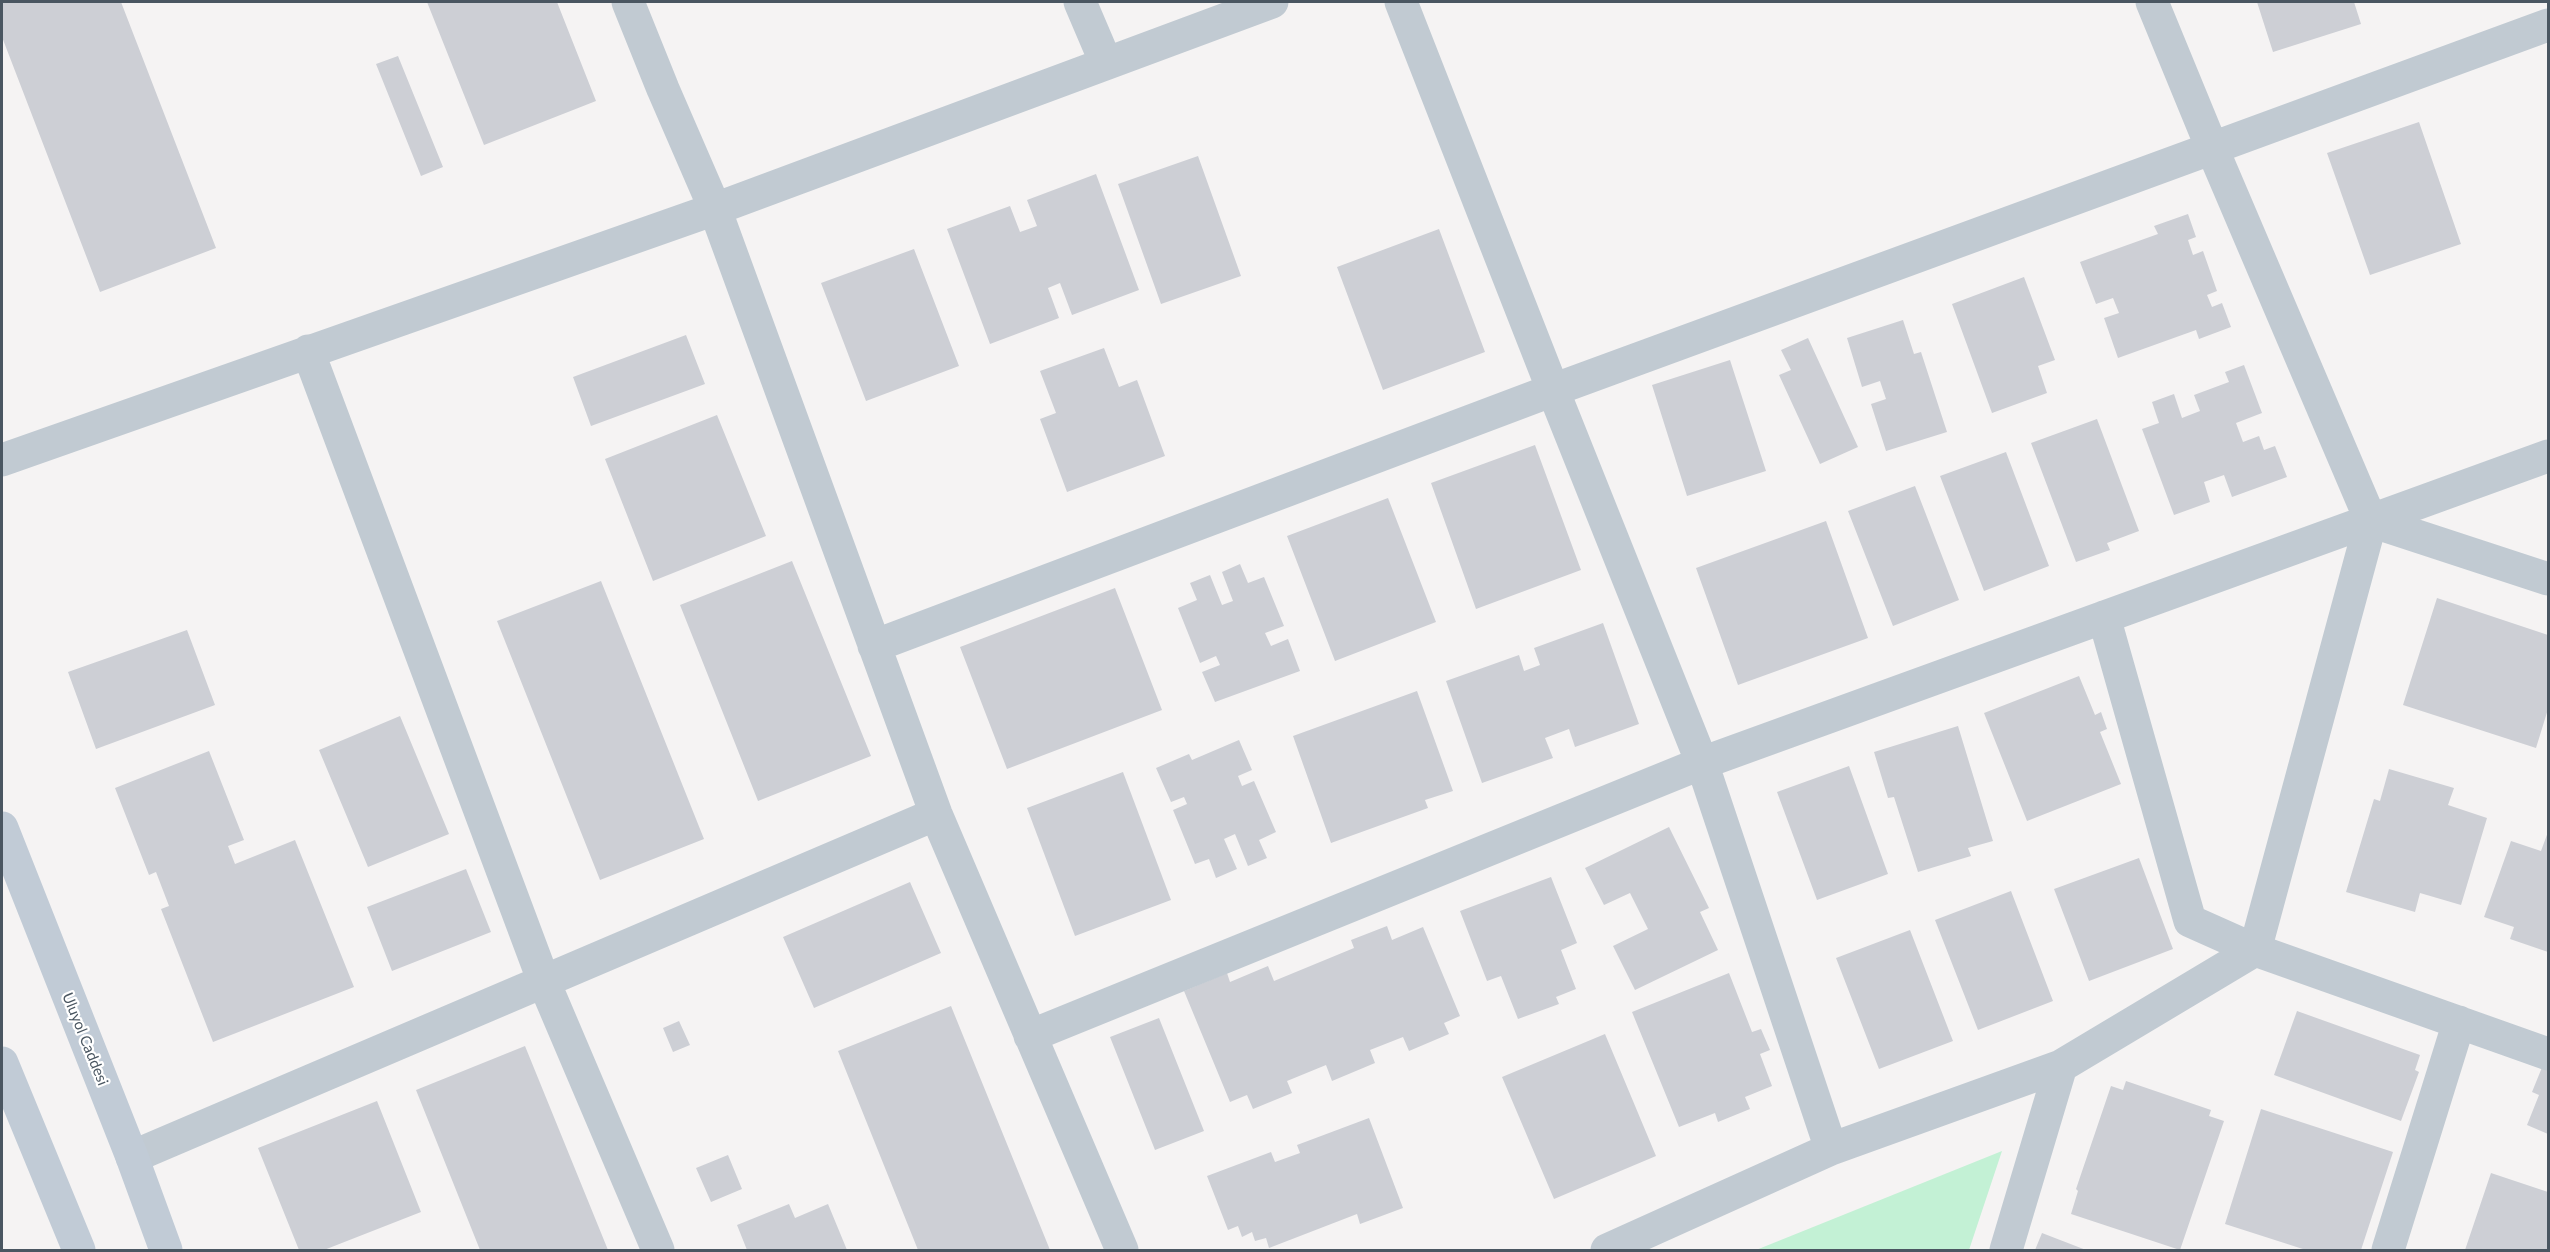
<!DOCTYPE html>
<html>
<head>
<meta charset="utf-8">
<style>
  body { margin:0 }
  #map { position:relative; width:2550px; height:1252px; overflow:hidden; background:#f5f3f3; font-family:Lato,sans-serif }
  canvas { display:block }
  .frame { position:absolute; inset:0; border:3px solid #4a5661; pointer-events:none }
</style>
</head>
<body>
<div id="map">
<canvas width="2550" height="1252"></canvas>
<div class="frame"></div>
</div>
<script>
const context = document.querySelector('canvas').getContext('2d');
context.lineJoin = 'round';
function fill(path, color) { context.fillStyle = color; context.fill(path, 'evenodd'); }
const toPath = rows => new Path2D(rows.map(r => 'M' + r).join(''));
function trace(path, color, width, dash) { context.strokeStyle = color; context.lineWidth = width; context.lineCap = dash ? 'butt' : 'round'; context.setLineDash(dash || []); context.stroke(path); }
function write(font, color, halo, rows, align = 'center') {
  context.font = font + ' Lato,sans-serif'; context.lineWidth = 4.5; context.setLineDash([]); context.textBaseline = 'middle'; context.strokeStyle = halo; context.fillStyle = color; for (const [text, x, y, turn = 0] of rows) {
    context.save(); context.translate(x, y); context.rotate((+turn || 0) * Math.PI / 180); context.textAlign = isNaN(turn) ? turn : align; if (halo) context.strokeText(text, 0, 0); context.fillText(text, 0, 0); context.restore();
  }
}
const green = toPath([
  [2002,1151,1969,1250,1756,1250]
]);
const building = toPath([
  [2,2,121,2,216,248,100,292,2,37],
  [427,2,557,2,596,101,484,145],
  [2257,2,2354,2,2361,24,2273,52],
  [398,56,443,167,421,176,376,64],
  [2419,122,2461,244,2370,275,2327,153],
  [1198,156,1241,276,1161,304,1118,184],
  [1096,174,1139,290,1072,315,1060,283,1048,288,1059,318,990,344,947,229,1010,206,1020,232,1037,226,1027,200],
  [2188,214,2196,237,2188,240,2193,255,2203,251,2217,291,2207,295,2212,307,2222,303,2231,327,2199,339,2196,330,2118,358,2104,318,2119,313,2113,298,2096,304,2080,262,2158,234,2154,226],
  [1439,229,1485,352,1383,390,1337,267],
  [914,249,959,366,866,401,821,283],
  [2024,277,2055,360,2038,366,2047,393,1992,413,1952,304],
  [1903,320,1914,354,1921,352,1947,432,1886,451,1871,404,1886,399,1880,381,1862,387,1847,338],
  [686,335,705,384,591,426,573,377],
  [1808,338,1858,447,1820,464,1779,375,1791,370,1781,350],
  [1104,348,1119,387,1137,380,1165,456,1067,492,1040,419,1056,413,1040,371],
  [1730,360,1766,471,1687,496,1652,385],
  [2244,365,2262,413,2236,423,2243,442,2259,436,2264,450,2275,446,2287,477,2232,497,2224,475,2204,482,2210,502,2174,515,2142,429,2159,423,2152,402,2174,394,2182,418,2200,411,2194,395,2229,382,2225,372],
  [717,415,766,536,653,581,605,459],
  [2097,419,2139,531,2107,543,2110,550,2076,562,2031,443],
  [1535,445,1581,570,1476,609,1431,483],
  [2006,452,2049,566,1984,591,1940,476],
  [1915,486,1959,600,1893,626,1848,511],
  [1388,498,1436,622,1335,661,1287,536],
  [1826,521,1868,638,1738,685,1696,568],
  [792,561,871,756,758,801,680,605],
  [1240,564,1248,583,1264,577,1284,626,1265,633,1271,646,1288,639,1300,671,1215,702,1202,672,1220,665,1216,656,1200,663,1178,608,1197,600,1190,583,1210,575,1222,605,1233,601,1222,572],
  [601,581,704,839,600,880,497,621],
  [1115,588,1162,710,1007,769,960,647],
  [2437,598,2548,635,2548,709,2536,748,2403,705],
  [1603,623,1639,724,1575,747,1569,729,1545,738,1553,758,1482,783,1446,681,1519,655,1524,671,1540,665,1534,648],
  [187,630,215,705,96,749,68,672],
  [2079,676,2095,715,2101,712,2107,729,2100,732,2121,784,2027,821,1984,713],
  [1417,691,1453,791,1425,800,1428,808,1331,843,1293,736],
  [400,716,449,834,368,867,319,750],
  [1958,726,1993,841,1968,848,1971,856,1918,872,1894,797,1888,798,1874,752],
  [1239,740,1252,770,1238,776,1242,786,1254,781,1276,832,1259,840,1267,858,1248,866,1235,834,1224,839,1237,869,1216,878,1209,859,1195,864,1173,810,1187,804,1184,797,1171,802,1156,768,1189,754,1192,760],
  [209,751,244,840,228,846,235,864,295,840,354,987,213,1042,161,909,169,906,156,872,149,875,115,788],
  [1849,766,1888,874,1817,900,1777,792],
  [2389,769,2454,788,2448,805,2487,818,2461,905,2420,893,2415,912,2346,892,2374,799,2380,801],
  [1123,772,1171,900,1075,936,1027,808],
  [1669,827,1709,908,1700,912,1718,950,1635,990,1613,946,1648,929,1630,893,1604,905,1585,868],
  [2548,832,2548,952,2510,939,2514,927,2484,917,2511,841,2541,851],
  [2139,858,2173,949,2089,981,2054,889],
  [466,869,491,932,392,971,367,907],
  [1551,877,1577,943,1561,950,1576,989,1556,997,1559,1004,1518,1019,1501,976,1487,981,1460,911],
  [910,882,941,953,814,1008,783,937],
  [2011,891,2053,1001,1978,1030,1935,920],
  [1387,926,1392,940,1423,927,1460,1016,1444,1023,1449,1034,1409,1051,1403,1037,1370,1050,1375,1063,1332,1081,1326,1065,1287,1081,1292,1093,1253,1109,1247,1095,1230,1102,1184,991,1227,973,1230,982,1268,966,1274,981,1354,948,1351,940],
  [1910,930,1953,1041,1879,1069,1836,958],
  [1729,973,1752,1032,1761,1029,1770,1050,1760,1054,1772,1086,1745,1097,1750,1109,1718,1122,1715,1113,1679,1127,1632,1012],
  [951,1006,1050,1250,918,1250,838,1051],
  [2297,1011,2420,1055,2415,1070,2419,1072,2401,1121,2274,1075],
  [1159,1018,1204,1131,1155,1150,1110,1037],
  [679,1021,690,1045,673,1052,663,1028],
  [1605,1034,1656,1156,1554,1199,1502,1077],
  [525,1046,608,1250,480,1250,416,1090],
  [2545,1060,2548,1061,2548,1134,2527,1125,2539,1095,2532,1092],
  [2126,1081,2211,1110,2209,1116,2224,1121,2180,1250,2071,1214,2078,1191,2076,1189,2111,1086,2123,1090],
  [377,1101,421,1212,324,1250,299,1250,258,1148],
  [2261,1109,2393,1152,2361,1250,2306,1250,2225,1224],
  [1369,1118,1403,1208,1360,1224,1357,1214,1269,1248,1266,1238,1255,1241,1252,1232,1242,1237,1238,1226,1228,1230,1207,1176,1271,1152,1275,1162,1300,1153,1297,1145],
  [728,1155,742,1189,711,1202,696,1168],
  [2491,1173,2548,1192,2548,1250,2465,1250],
  [789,1204,795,1218,828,1204,847,1250,747,1250,737,1225],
  [2042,1233,2086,1250,2035,1250]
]);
const street = toPath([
  [628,2,663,89,715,209,936,814,1122,1250],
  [1080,2,1106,63],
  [1401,2,1553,390,2548,25],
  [308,351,544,982,658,1250],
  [2,460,715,209,1272,2],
  [2371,521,2548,579],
  [2104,617,2190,921,2255,950,2548,1054],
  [874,646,1553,390,1702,763,1831,1149,1607,1250],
  [1030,1036,1702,763,2548,456],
  [1831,1149,2061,1066,2255,950,2371,521,2212,148,2152,2],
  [132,1157,936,814],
  [2006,1250,2061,1066],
  [2388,1250,2459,1022]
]);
const secondary = toPath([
  [2,828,132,1157,166,1250],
  [2,1063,79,1250]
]);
const streetNames = [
  ["Uluyol Caddesi",85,1039,68]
];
fill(green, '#c3f1d5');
fill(building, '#cdcfd5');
trace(street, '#c1cad2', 33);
trace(secondary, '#c1cbd6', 33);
write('15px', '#4a5661', '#fff', streetNames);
</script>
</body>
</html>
